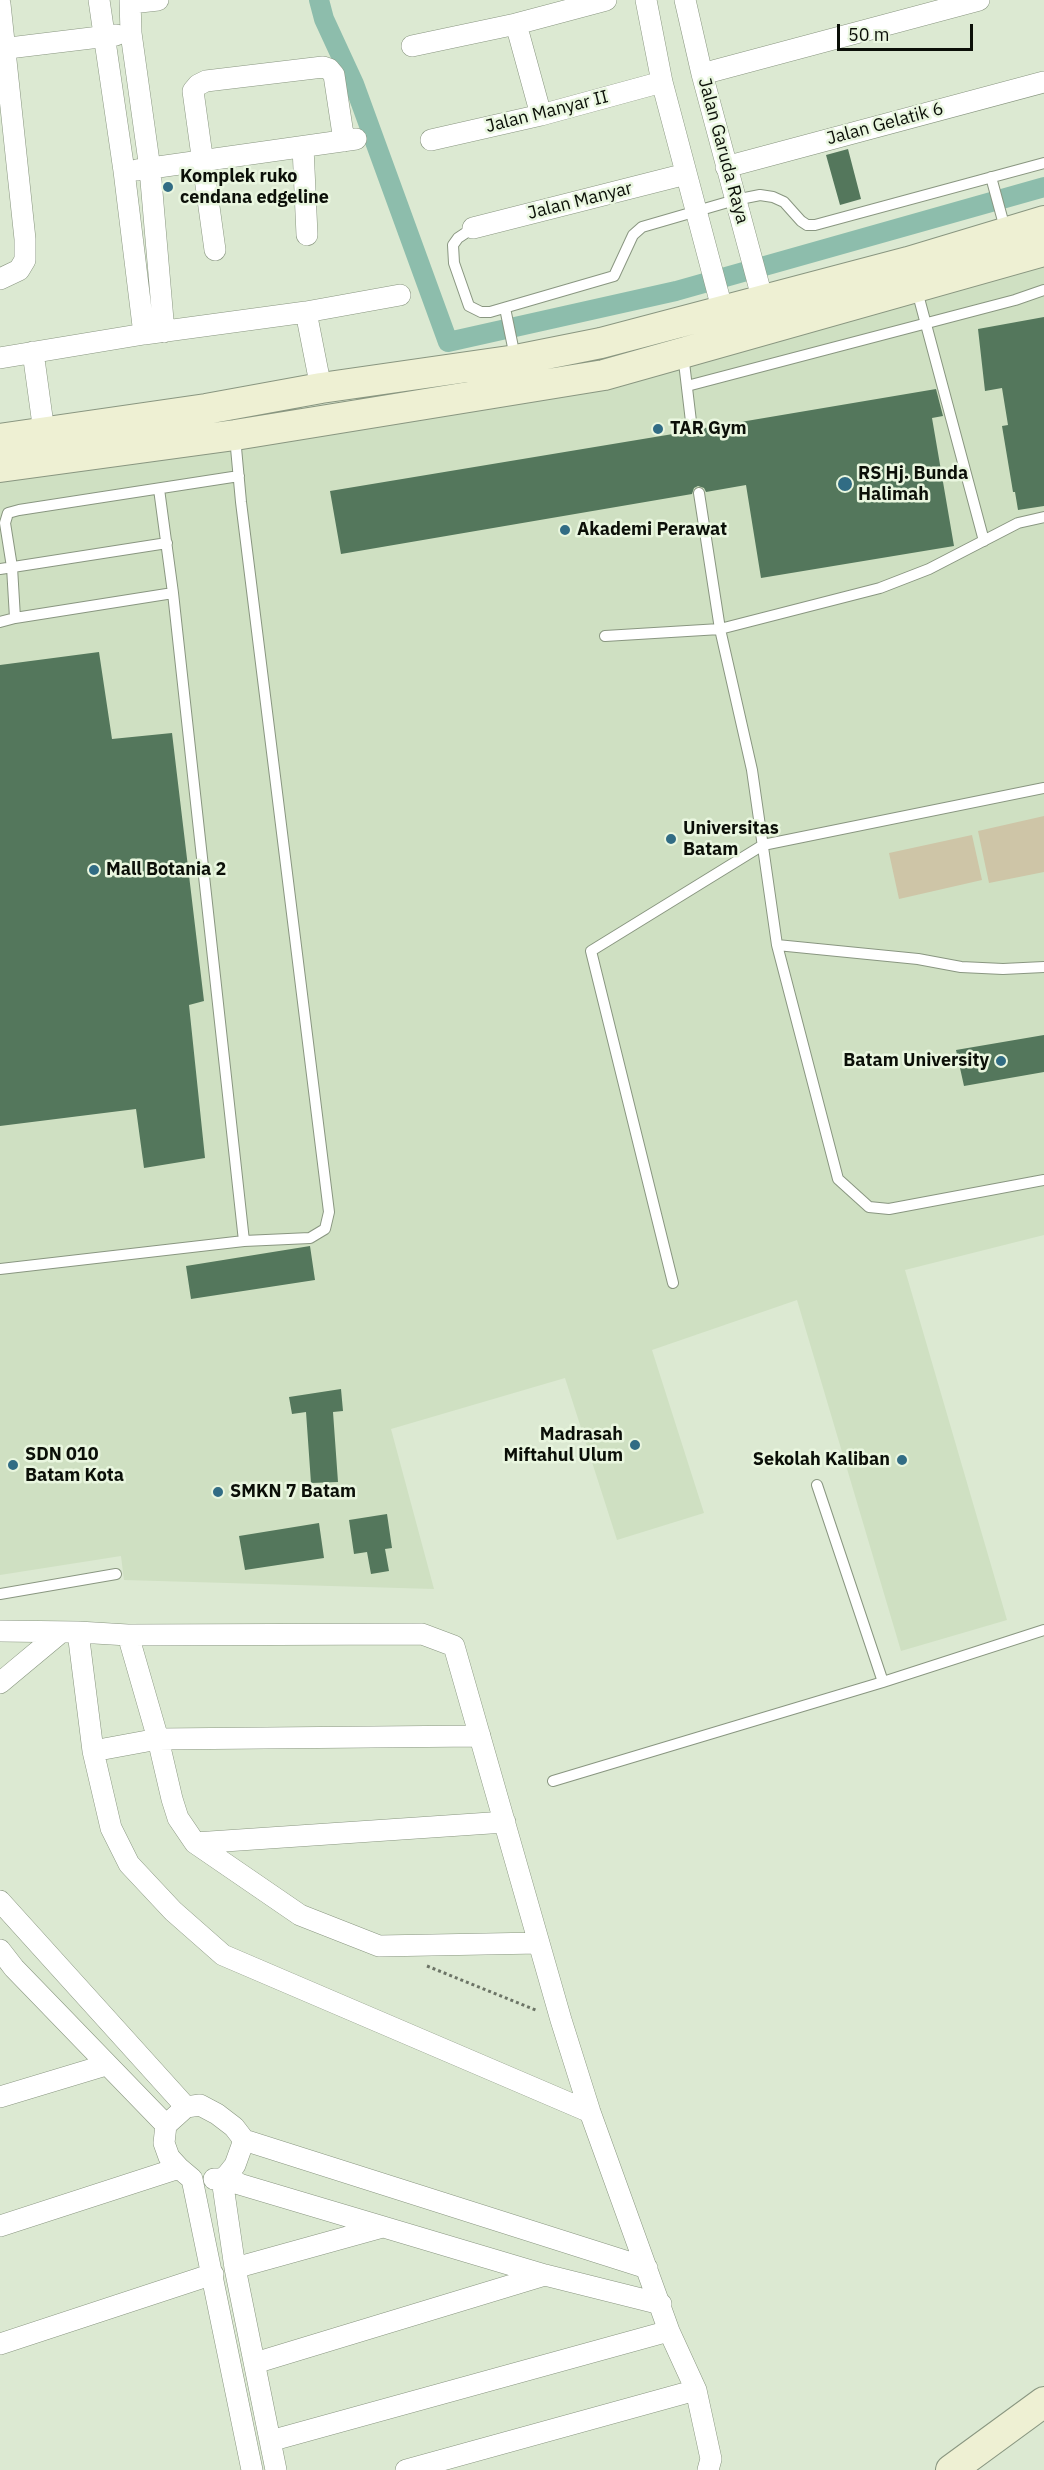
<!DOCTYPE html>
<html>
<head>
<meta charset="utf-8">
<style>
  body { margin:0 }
  #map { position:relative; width:1044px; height:2470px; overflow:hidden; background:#dce9d2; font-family:"IBM Plex Sans",sans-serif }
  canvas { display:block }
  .scale { position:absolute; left:837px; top:24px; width:136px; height:27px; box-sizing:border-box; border:3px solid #0b0f08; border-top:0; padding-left:8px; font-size:18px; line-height:21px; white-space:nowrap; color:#0b0f08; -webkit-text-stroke:4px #e9f6df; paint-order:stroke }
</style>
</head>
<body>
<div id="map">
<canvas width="1044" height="2470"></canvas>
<div class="scale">50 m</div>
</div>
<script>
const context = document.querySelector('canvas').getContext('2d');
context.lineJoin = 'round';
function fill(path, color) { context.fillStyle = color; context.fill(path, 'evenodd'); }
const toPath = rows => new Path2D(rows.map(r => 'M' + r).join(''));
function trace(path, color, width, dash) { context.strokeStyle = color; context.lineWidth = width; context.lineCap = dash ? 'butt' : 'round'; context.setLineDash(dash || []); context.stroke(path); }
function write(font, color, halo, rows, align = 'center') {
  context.font = font + ' "IBM Plex Sans",sans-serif'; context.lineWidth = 5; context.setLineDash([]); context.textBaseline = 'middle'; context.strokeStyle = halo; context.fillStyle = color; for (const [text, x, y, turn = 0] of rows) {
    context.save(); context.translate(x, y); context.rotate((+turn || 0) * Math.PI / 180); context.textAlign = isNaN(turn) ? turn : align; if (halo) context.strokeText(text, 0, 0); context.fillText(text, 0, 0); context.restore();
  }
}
const built = toPath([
  [1044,264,1044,1235,905,1270,1007,1620,901,1651,797,1300,652,1350,704,1513,617,1540,565,1378,391,1429,434,1589,124,1580,121,1556,0,1575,0,482,247,443]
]);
const green = toPath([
  [1044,816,1044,872,989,883,978,831],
  [972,835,982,880,899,899,889,853]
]);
const canal = toPath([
  [319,0,324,19,354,84,448,342,676,291,1044,187]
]);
const building = toPath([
  [848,149,861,199,840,205,826,155],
  [1044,317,1044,506,1018,510,1015,492,1013,492,1002,426,1008,425,1002,388,985,391,978,329],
  [936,389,943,416,932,418,954,546,761,578,746,485,706,492,704,488,698,486,694,488,692,494,341,554,330,491,685,432,689,437,693,437,699,433,699,429],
  [99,652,112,739,172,733,204,1001,189,1005,205,1158,144,1168,136,1109,0,1126,0,665],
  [1044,1035,1044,1072,964,1086,956,1050],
  [310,1246,315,1280,191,1299,186,1266],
  [341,1389,343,1411,333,1412,338,1482,311,1483,306,1412,292,1414,289,1397],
  [387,1514,392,1548,385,1549,389,1571,371,1574,367,1552,354,1554,349,1520],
  [319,1523,324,1558,245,1570,239,1536]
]);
const path = toPath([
  [427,1966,538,2011]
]);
const lane = toPath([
  [991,177,1006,232],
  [473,228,458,238,453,245,454,263,469,306,481,312,490,312,614,276,633,235,642,227,735,200,760,195,773,197,784,202,801,221,807,225,815,225,1044,163],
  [916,287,984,541],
  [505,308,515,357],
  [683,354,692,430],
  [687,386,1015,300,1044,290],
  [235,437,241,502,329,1212,325,1229,310,1238,244,1241],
  [699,493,720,629,752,770,777,945,838,1179,869,1207,889,1209,1044,1180],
  [0,569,167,543],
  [15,618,12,567,5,523,8,513,19,510,239,476],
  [0,622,15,618,173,593],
  [605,636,720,629,880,588,929,569,1018,523,1044,517],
  [777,945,918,959,961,967,1003,969,1044,967],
  [0,1269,244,1241,173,593,159,489],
  [673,1283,591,951,763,845,1044,788],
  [817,1485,883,1682],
  [0,1594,116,1574],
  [553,1781,883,1682,1044,1630]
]);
const street = toPath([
  [99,0,124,171,144,334],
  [130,0,131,33,150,169,164,332],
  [646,0,662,82,723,312],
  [685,0,702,74,763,301],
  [131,3,158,0],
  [0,4,25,239,25,260,19,270,0,279],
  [516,24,541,115],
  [412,46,516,24,606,0],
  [0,49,116,35],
  [702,74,979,0],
  [431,140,541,115,662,82],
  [303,147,307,235],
  [726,167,1044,82],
  [137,170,356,139],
  [473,228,686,174],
  [215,250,193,91,198,85,206,81,323,67,329,69,334,75,344,141],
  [306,312,321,388],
  [33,352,44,432],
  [0,358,144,334,306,312,400,295],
  [0,1631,78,1632,128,1635,422,1634,454,1646,561,2020,590,2112,669,2331,696,2390,711,2459,708,2470],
  [78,1632,93,1751,111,1828,129,1864,173,1911,223,1955,590,2112],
  [128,1635,158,1739,172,1799,178,1818,195,1843,300,1915,379,1946,539,1943],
  [0,1683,60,1633],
  [93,1751,158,1739,480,1736],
  [195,1843,505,1822],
  [0,1901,186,2107],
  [0,1950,14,1968,166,2125,164,2143,169,2157,179,2168,192,2179,252,2470],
  [0,2097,106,2065],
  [166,2125,186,2107,200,2105,217,2114,234,2127,244,2140,647,2268],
  [227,2175,239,2184,545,2275,661,2304],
  [214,2179,222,2179,227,2175,235,2165,244,2140],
  [222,2179,235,2268,276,2470],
  [0,2226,179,2168],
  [235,2268,383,2227],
  [0,2344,213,2274],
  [255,2363,545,2275],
  [270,2441,669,2331],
  [406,2470,696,2390]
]);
const secondary = toPath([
  [0,439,206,409,321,388,516,360,601,343,908,262,1044,221],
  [0,467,235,435,604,375,1044,251],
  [951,2470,1044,2402]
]);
const markers = [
  [168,187,6,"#316c84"],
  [658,429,6,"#316c84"],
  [845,484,8,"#316c84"],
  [565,530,6,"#316c84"],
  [671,839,6,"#316c84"],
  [94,870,6,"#316c84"],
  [1001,1061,6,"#316c84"],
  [635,1445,6,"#316c84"],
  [902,1460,6,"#316c84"],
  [13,1465,6,"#316c84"],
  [218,1492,6,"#316c84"]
];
const streetNames = [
  ["Jalan Manyar II",547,112,-14],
  ["Jalan Gelatik 6",885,124,-15],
  ["Jalan Garuda Raya",723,151,75],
  ["Jalan Manyar",580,201,-14]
];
const poiNames = [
  ["Komplek ruko",180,177],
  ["cendana edgeline",180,198],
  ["TAR Gym",670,429],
  ["RS Hj. Bunda",858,474],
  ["Halimah",858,495],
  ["Akademi Perawat",577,530],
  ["Universitas",683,829],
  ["Batam",683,850],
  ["Mall Botania 2",106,870],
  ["Batam University",989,1061,"right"],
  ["Madrasah",623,1435,"right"],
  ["Miftahul Ulum",623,1456,"right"],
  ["SDN 010",25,1455],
  ["Batam Kota",25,1476],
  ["Sekolah Kaliban",890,1460,"right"],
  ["SMKN 7 Batam",230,1492]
];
fill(built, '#cfe0c2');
fill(green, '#cec5a7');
trace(canal, '#8dbdac', 20);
fill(building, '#54775c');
trace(lane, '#899680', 12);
trace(street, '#899680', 22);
trace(secondary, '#899680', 32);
trace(path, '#6c7466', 3, [3, 3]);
trace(lane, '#fff', 10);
trace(street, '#fff', 21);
trace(secondary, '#eef0d3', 30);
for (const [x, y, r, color] of markers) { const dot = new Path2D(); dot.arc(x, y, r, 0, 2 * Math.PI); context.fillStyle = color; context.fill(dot); trace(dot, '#e9f6df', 2); }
write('18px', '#0b0f08', '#e9f6df', streetNames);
write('bold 18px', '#0b0f08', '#e9f6df', poiNames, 'left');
</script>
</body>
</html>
